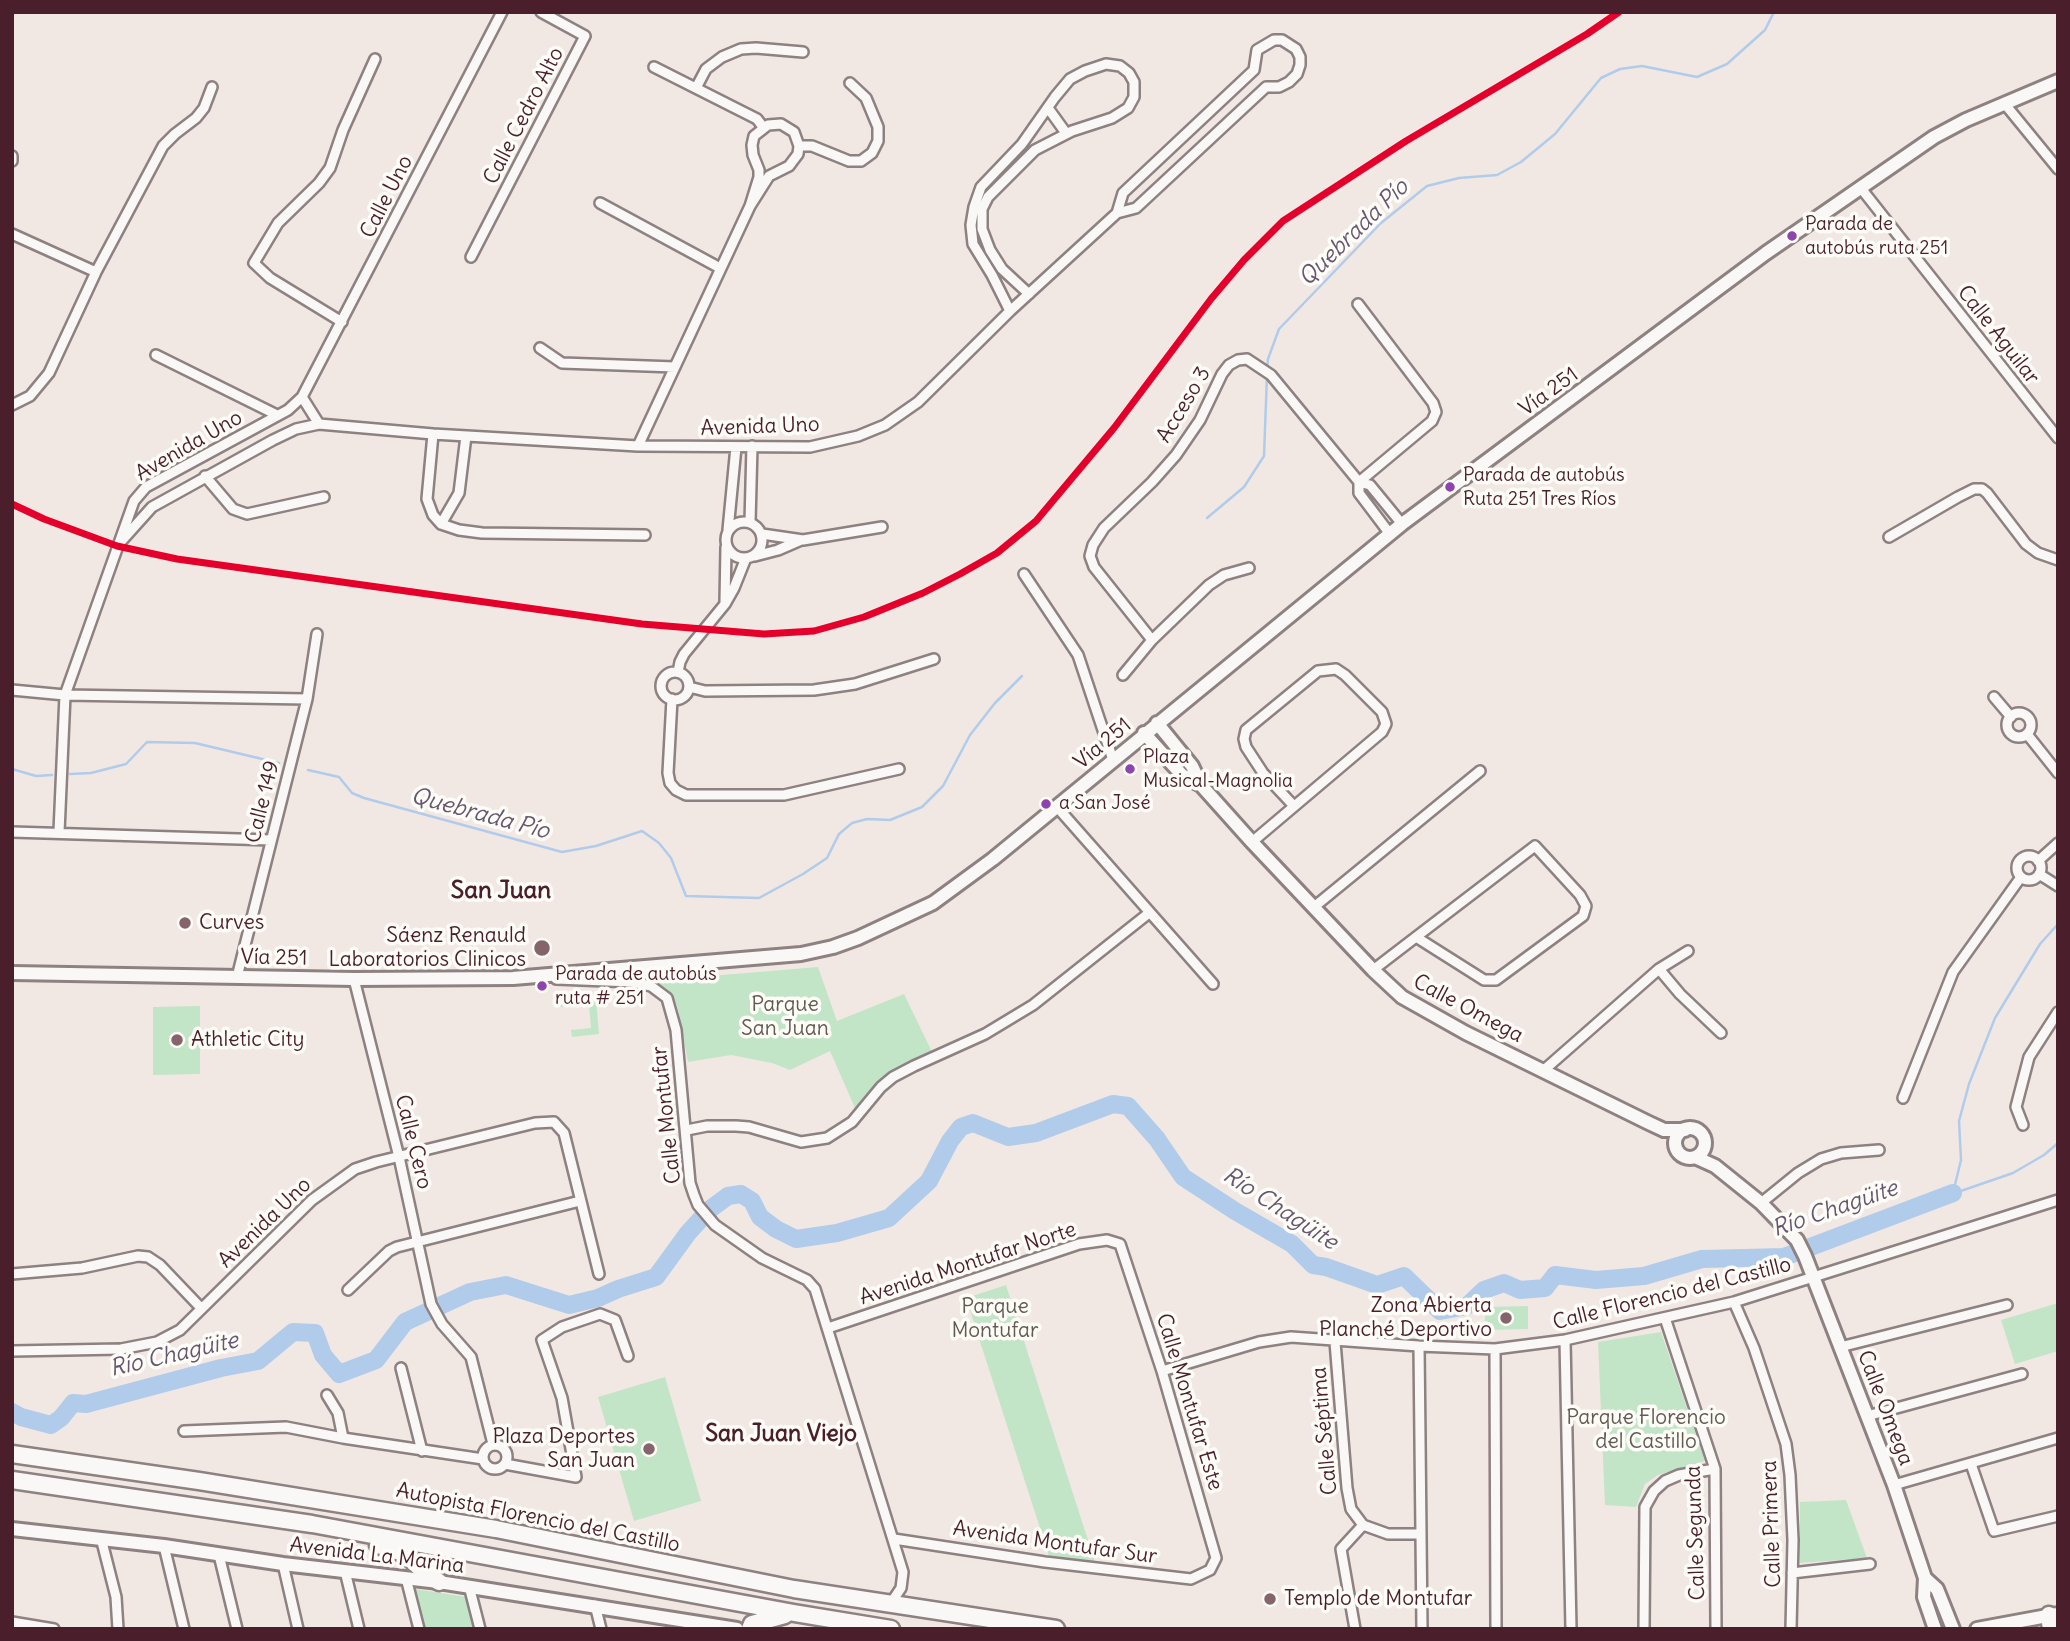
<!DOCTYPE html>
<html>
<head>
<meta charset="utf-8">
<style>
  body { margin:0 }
  #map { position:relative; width:2070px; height:1641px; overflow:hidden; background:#f2e8e3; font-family:Delius,sans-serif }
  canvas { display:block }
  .frame { position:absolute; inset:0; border:14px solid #4a1f2b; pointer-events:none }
</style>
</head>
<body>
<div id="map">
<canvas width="2070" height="1641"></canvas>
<div class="frame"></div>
</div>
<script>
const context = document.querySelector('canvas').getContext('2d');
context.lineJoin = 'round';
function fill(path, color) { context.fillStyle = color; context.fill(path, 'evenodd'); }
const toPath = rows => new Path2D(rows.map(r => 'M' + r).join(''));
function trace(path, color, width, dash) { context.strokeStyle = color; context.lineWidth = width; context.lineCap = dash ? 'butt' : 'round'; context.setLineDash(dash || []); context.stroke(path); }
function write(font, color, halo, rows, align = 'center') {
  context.font = font + ' Delius,sans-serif'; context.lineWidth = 7; context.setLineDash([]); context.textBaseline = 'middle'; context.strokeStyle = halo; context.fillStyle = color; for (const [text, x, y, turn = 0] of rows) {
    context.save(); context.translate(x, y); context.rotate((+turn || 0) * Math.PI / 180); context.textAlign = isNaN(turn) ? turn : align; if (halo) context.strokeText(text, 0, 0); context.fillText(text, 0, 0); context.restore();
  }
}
const green = toPath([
  [818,967,837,1021,904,994,933,1054,901,1068,877,1084,855,1108,830,1051,790,1070,772,1063,731,1055,688,1062,678,1009,674,998,667,989,651,981],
  [596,999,599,1034,572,1037,571,1030,591,1028,589,1005,557,1007,557,1001],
  [200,1006,200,1074,153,1075,153,1007],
  [1006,1285,1096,1565,1049,1556,966,1298],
  [2058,1303,2058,1351,2015,1364,2001,1320],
  [1528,1306,1528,1329,1485,1330,1485,1307],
  [1661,1332,1705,1461,1658,1475,1645,1484,1636,1507,1605,1505,1598,1342],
  [665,1377,701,1501,634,1521,598,1397],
  [1846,1500,1867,1558,1800,1563,1800,1502],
  [416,1589,466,1597,474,1629,425,1629]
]);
const stream = toPath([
  [1267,368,1268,359,1279,329,1381,223,1427,186,1459,178,1497,175,1521,162,1555,134,1601,78,1620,69,1642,66,1697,77,1727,64,1765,30,1774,12],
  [1207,518,1244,487,1264,456,1267,375],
  [12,769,36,776,52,775],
  [308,770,339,777,352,793,364,798,562,852,596,846,642,831,659,843,671,858,686,896,759,898,803,874,827,858,839,834,852,823,867,819,890,820,922,807,943,786,970,735,995,703,1022,676],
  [70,774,91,773,126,764,147,742,195,743,279,763],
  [1953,1193,1961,1160,1959,1121,1969,1084,1995,1018,2040,944,2058,924],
  [1955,1193,2013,1173,2044,1155,2058,1143]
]);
const river = toPath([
  [12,1412,21,1417,51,1425,61,1418,73,1403,86,1404,221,1368,258,1361,293,1332,315,1333,323,1355,339,1374,376,1360,405,1322,470,1292,506,1285,569,1305,598,1298,618,1289,656,1277,688,1233,709,1210,728,1196,741,1194,752,1201,760,1217,776,1229,796,1239,837,1233,889,1218,929,1181,950,1141,961,1127,973,1123,1008,1137,1036,1133,1113,1104,1128,1106,1157,1139,1183,1177,1235,1211,1292,1244,1313,1265,1326,1267,1377,1285,1404,1276,1440,1311,1467,1306,1484,1290,1504,1283,1520,1290,1545,1288,1555,1275,1596,1280,1644,1276,1702,1259,1784,1257,1953,1193]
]);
const street = toPath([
  [654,67,757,119,763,127],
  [696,88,706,69,722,57,741,49,756,48,803,52],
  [2004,103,2058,169],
  [1048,108,1066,133],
  [799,146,812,146,849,161,861,161,872,153,878,141,878,127,866,98,850,83],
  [12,156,12,161],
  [1860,187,2058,438],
  [600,203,720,268],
  [12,234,96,272],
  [471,257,585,36,541,12],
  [1358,304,1433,403,1436,412,1432,421,1359,482],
  [1010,311,992,275,973,244,971,225,974,207,981,187,1022,144,1055,97,1070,79,1085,71,1106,64,1120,66,1129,73,1134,82,1134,97,1128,108,1112,118,1072,131,1035,150,988,197,982,209,982,229,990,250,1002,269,1029,294],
  [342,322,270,278,254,263,278,223,319,183,330,168,343,130,375,59],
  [540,348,562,363,675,367],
  [156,355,277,415],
  [302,397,319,424],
  [12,405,30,396,49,373,96,272,163,146,175,134,196,118,204,108,212,87],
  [433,434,427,499,433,515,441,524,459,530,482,533,645,535],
  [638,446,750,206,759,177,759,170,753,155,752,145,754,136,768,125,781,124,794,132,799,146,798,154,789,166,769,176,750,206],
  [205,476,233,509,247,514,324,497],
  [1359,482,1359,493,1390,534],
  [1359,482,1370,485,1402,524],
  '726 540a18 18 0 1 1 36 0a18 18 0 1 1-36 0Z',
  [750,522,752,446],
  [441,524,459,493,466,436],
  [728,530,736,447],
  [762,534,803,540,882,527],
  [1889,537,1958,497,1974,489,1982,489,1987,493,2026,544,2038,553,2058,560],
  [117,546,152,507,273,440,296,429,319,424,433,434,638,446,810,447,858,436,885,425,918,402,1010,311,1117,213,1136,208,1266,87,1279,87,1289,82,1297,74,1300,65,1300,57,1296,49,1282,40,1274,40,1257,50,1254,70,1123,193,1117,213],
  [755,556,778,550,801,540],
  [1024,574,1078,655,1113,760],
  [725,603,726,547],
  [1152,640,1094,567,1090,556,1093,545,1104,528,1152,482,1176,455,1200,420,1222,374,1229,365,1238,360,1247,359,1271,375,1359,482],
  [678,672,680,662,684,654,725,604,734,588,746,558],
  '661 686a14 14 0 1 1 28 0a14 14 0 1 1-28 0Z',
  [1123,675,1152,640,1209,585,1224,575,1249,568],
  [689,687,705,691,814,690,855,684,934,659],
  [12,690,65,695,307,699],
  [1994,697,2011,717],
  [672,699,668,773,670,783,676,790,686,795,784,795,899,769],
  '2007 725a12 12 0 1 1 24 0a12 12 0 1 1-24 0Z',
  [2027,734,2058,773],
  [1057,807,1213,984],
  [12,832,271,840],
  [59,832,65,695,134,501,146,487,288,410,302,397,502,12],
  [1252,842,1382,732,1386,724,1382,712,1345,675,1336,669,1318,671,1246,730,1244,739,1246,747,1263,773,1293,805],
  '2017 868a12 12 0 1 1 24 0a12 12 0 1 1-24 0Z',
  [2038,861,2058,843],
  [2039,874,2058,886],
  [1314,907,1480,771],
  [1659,969,1680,994,1721,1033],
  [1373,970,1416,937,1535,846,1580,895,1586,906,1583,916,1496,980,1484,980,1416,937],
  [237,977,307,699,317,634],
  [354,979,399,1157,431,1304,442,1324,471,1357,493,1444],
  [556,979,632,982,651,986,667,998,676,1030,690,1183,694,1195,698,1205,715,1225,762,1258,807,1280,815,1289,903,1572,901,1588,891,1603],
  [1544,1070,1659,969,1688,951],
  [1903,1098,1953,972,2021,877],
  [2023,1125,2016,1107,2029,1057,2058,1012],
  [687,1130,707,1126,736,1126,749,1127,801,1142,827,1138,852,1122,881,1087,893,1077,914,1066,985,1034,1033,1005,1149,913],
  [1761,1203,1798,1173,1821,1159,1841,1153,1879,1150],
  [12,1274,82,1268,138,1256,148,1257,160,1265,201,1308],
  [348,1290,389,1251,397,1247,580,1201],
  [1734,1302,1754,1348,1786,1444,1790,1475,1793,1540,1791,1629],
  [1665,1318,1715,1469,1716,1629],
  [828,1328,1079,1244,1107,1240,1120,1244,1162,1371,1216,1558,1210,1570,1191,1579,1045,1562,894,1539],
  [1565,1340,1571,1629],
  [1335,1342,1347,1488,1351,1509,1363,1525,1341,1549,1355,1629],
  [1419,1346,1422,1629],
  [1840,1347,2007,1305],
  [1495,1349,1496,1629],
  [12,1351,121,1349,157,1342,180,1330,312,1200,355,1169,376,1162,535,1123,554,1122,564,1133,599,1274],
  [401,1368,422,1451],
  [1162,1371,1259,1342,1291,1337,1419,1346,1495,1349,1565,1340,1734,1302,2058,1200],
  [327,1395,338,1413,343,1438],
  [1867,1416,2022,1374],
  [184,1431,286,1427,343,1438,483,1459],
  '483 1457a12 12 0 1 1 24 0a12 12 0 1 1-24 0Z',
  [505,1464,576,1477,562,1398,542,1340,562,1327,600,1314,615,1320,628,1356],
  [1971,1464,1994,1531,2058,1516],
  [1894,1485,2058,1438],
  [1363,1525,1388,1534,1421,1534],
  [101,1538,116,1597,118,1629],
  [164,1546,184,1629],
  [219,1555,237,1629],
  [283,1564,298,1629],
  [345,1571,359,1629],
  [1792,1573,1870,1564],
  [406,1578,419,1629],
  [469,1586,480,1629],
  [595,1605,601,1629],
  [12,1622,54,1629],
  [1644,1629,1645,1507,1654,1491,1665,1481,1679,1475,1715,1469]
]);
const secondary = toPath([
  [1157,723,1192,766,1201,785,1252,842,1373,970,1402,997,1466,1033,1649,1123,1664,1130,1685,1130],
  [1144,733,1182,775,1201,785],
  [12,973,354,979,513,978,801,954,833,947,858,938,933,903,993,859,1402,524,1766,253,1934,137,1966,120,2058,81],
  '1675 1143a15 15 0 1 1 30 0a15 15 0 1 1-30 0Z',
  [1695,1157,1715,1166,1761,1203,1797,1240,1805,1256,1894,1485,1925,1578,1924,1597,1935,1629],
  [12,1529,164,1546,283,1564,439,1582,737,1629],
  [1925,1578,1937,1589,1953,1629],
  [1977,1629,2058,1614]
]);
const highway = toPath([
  [12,1454,199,1481,496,1529,794,1589,1056,1629],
  [12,1480,312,1524,794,1613,891,1629],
  [378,1545,406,1554,422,1570,439,1582],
  [2049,1615,2051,1629],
  [750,1629,752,1624,785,1615]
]);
const rail1 = toPath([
  [12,504,44,519,117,546,177,559,642,624,764,634,814,631,864,617,923,593,960,574,997,553,1036,521,1114,428,1211,299,1244,260,1283,221,1406,141,1587,34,1619,12]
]);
const markers = [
  [1792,236,6,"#8e44ad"],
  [1450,487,6,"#8e44ad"],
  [1130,769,6,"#8e44ad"],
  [1046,804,6,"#8e44ad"],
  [185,923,7,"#85656b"],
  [542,948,9,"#85656b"],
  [542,986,6,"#8e44ad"],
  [177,1040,7,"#85656b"],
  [1506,1318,7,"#85656b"],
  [649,1449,7,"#85656b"],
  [1270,1599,7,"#85656b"]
];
const busNames = [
  ["Parada de",1805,225],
  ["autobús ruta 251",1805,249],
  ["Parada de autobús",1463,476],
  ["Ruta 251 Tres Ríos",1463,500],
  ["Plaza",1143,758],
  ["Musical-Magnolia",1143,782],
  ["a San José",1059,804],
  ["Parada de autobús",555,975],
  ["ruta # 251",555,999]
];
const streetNames = [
  ["Calle Cedro Alto",524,116,-63],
  ["Calle Uno",387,197,-63],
  ["Calle Aguilar",1998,335,52],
  ["Vía 251",1549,392,-36],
  ["Acceso 3",1184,405,-59],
  ["Avenida Uno",760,427,-2],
  ["Avenida Uno",189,446,-30],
  ["Vía 251",1103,744,-40],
  ["Calle 149",263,802,-76],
  ["Vía 251",274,958,1],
  ["Calle Omega",1468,1009,28],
  ["Calle Montufar",667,1115,-96],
  ["Calle Cero",413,1142,76],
  ["Avenida Uno",265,1223,-44],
  ["Avenida Montufar Norte",968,1264,-18],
  ["Calle Florencio del Castillo",1672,1294,-14],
  ["Calle Montufar Este",1189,1402,73],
  ["Calle Omega",1885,1408,69],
  ["Calle Séptima",1325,1431,-95],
  ["Autopista Florencio del Castillo",538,1518,11],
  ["Calle Primera",1772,1524,-92],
  ["Calle Segunda",1696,1533,-92],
  ["Avenida Montufar Sur",1055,1543,8],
  ["Avenida La Marina",377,1556,7]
];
const poiNames = [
  ["Curves",199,923],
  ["Sáenz Renauld",526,936,"right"],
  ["Laboratorios Clinicos",526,960,"right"],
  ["Athletic City",191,1040],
  ["Zona Abierta",1492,1306,"right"],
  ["Planché Deportivo",1492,1330,"right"],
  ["Plaza Deportes",635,1437,"right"],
  ["San Juan",635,1461,"right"],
  ["Templo de Montufar",1284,1599]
];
const parkNames = [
  ["Parque",785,1005],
  ["San Juan",785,1029],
  ["Parque",995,1307],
  ["Montufar",995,1331],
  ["Parque Florencio",1646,1418],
  ["del Castillo",1646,1442]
];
const waterNames = [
  ["Quebrada Pío",1354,233,-44],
  ["Quebrada Pío",480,814,15],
  ["Río Chagüite",1280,1209,33],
  ["Río Chagüite",1835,1209,-19],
  ["Río Chagüite",174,1355,-13]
];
const neighbourhoodNames = [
  ["San Juan Viejo",781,1434]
];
const quarterNames = [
  ["San Juan",501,891]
];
fill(green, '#c2e5c7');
trace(stream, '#b0ccea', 2.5);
trace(river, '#b0ccea', 18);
trace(street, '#8e8181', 14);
trace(secondary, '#8e8181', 18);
trace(highway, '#8e8181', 21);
trace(street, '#faf8f6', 9);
trace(secondary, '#faf8f6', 12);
trace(highway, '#faf8f6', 16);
trace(rail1, '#e4002b', 7);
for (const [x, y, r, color] of markers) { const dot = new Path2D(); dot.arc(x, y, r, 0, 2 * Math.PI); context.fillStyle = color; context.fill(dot); trace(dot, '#fdfcf7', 2.5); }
write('19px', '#4a1f2b', '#fdfcf7', busNames, 'left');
write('21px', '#4a1f2b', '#fdfcf7', streetNames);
write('21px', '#4a1f2b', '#fdfcf7', poiNames, 'left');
write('21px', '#625a53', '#fdfcf7', parkNames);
write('italic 23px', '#64576f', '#fdfcf7', waterNames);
write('bold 23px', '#4a1f2b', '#fdfcf7', neighbourhoodNames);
write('bold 24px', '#4a1f2b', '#fdfcf7', quarterNames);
</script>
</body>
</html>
